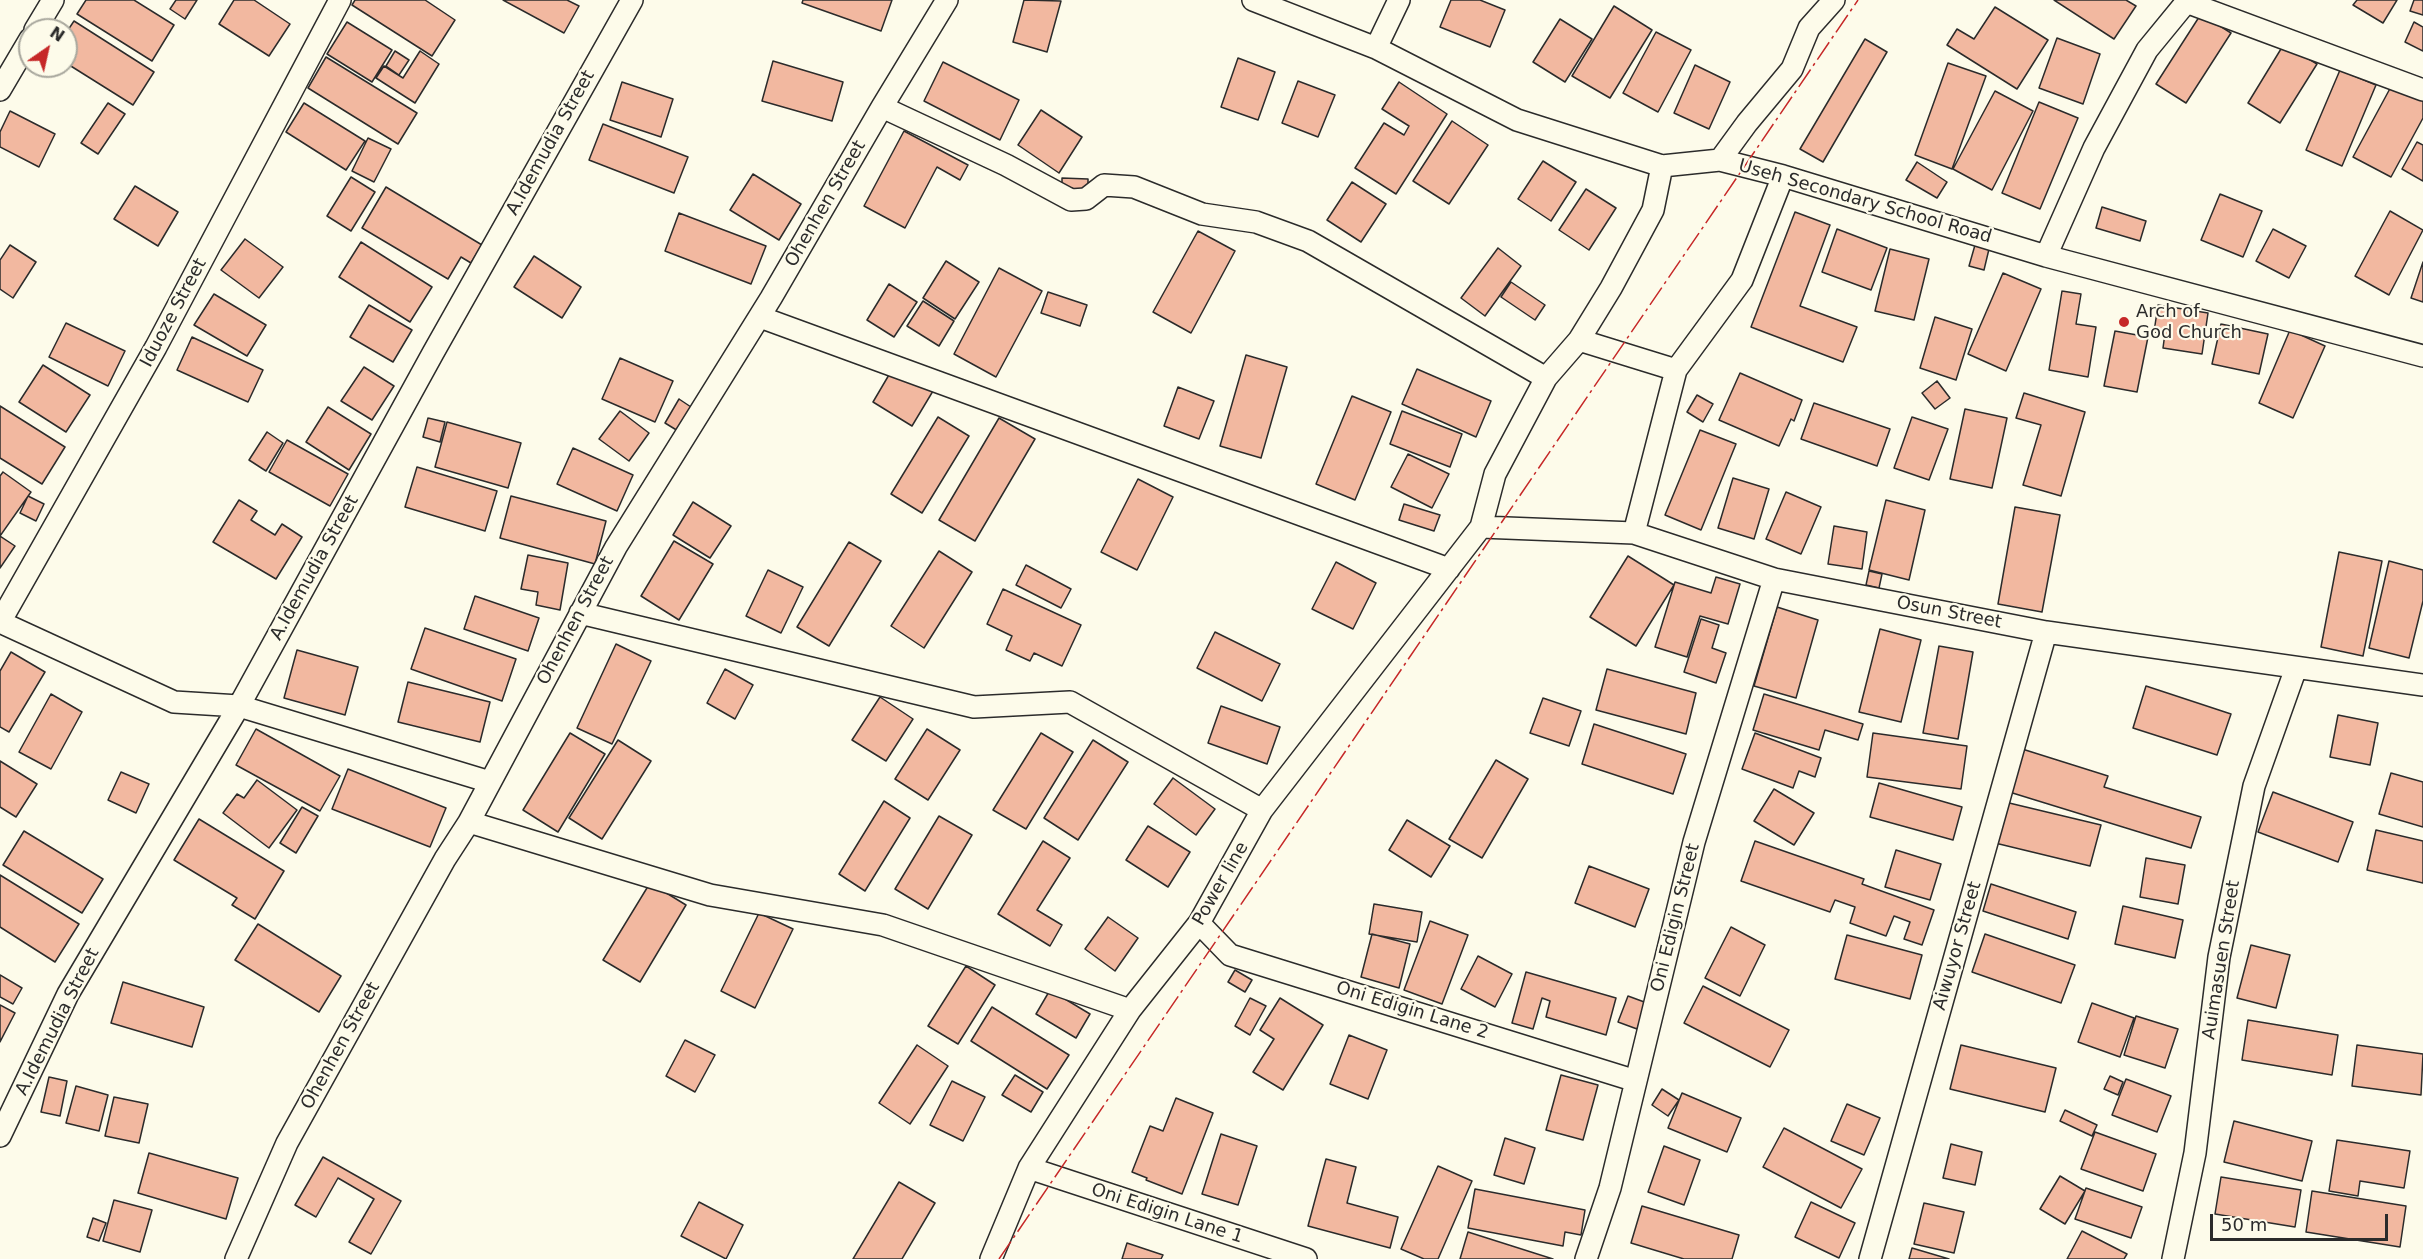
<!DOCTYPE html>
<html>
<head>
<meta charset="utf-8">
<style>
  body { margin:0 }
  #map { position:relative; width:2423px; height:1259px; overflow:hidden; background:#fdfbea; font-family:"DejaVu Sans",sans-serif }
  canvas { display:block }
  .north { position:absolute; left:18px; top:18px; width:60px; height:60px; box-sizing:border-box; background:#fdfbea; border:2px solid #a9a89e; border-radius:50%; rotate:34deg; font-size:16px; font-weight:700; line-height:24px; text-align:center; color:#2b2b2b }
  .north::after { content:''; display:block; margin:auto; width:21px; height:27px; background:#c62828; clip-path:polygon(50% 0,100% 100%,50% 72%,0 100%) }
  .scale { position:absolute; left:2210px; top:1214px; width:178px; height:27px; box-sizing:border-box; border:3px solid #2b2b2b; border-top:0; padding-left:8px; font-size:18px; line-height:21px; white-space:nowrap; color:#2b2b2b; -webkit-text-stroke:4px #fdfbea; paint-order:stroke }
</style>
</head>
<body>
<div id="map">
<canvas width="2423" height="1259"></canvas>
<div class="north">N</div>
<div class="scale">50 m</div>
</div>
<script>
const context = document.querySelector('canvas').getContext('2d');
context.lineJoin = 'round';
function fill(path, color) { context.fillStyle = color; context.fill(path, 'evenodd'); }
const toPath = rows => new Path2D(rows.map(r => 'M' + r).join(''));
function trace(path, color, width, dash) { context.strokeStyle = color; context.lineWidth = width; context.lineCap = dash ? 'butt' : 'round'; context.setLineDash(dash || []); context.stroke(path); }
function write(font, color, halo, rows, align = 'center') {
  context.font = font + ' "DejaVu Sans",sans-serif'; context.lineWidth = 4.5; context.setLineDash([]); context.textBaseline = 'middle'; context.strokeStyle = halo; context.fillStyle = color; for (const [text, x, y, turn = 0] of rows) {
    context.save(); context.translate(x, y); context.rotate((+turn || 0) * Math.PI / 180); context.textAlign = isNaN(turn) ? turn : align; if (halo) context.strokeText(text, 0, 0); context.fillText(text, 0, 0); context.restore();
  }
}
const building = toPath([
  [86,0,134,0,174,25,152,61,77,14,86,0],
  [176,0,197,0,185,19,170,9,176,0],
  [234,0,254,0,290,24,269,56,219,24,234,0],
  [355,0,425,0,455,20,432,56,352,5,355,0],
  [503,0,567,0,579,6,564,33,503,0],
  [803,0,892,0,881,31,802,3,803,0],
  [1024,0,1061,1,1047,52,1013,42,1024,0],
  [1451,0,1480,0,1505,10,1490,47,1440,27,1451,0],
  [2054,0,2126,0,2136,6,2114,39,2054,0],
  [2357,0,2397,0,2383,23,2353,5,2357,0],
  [2414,0,2423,0,2423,15,2410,11,2414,0],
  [1614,6,1652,30,1610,98,1572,76,1614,6],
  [1995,7,2048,40,2017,89,1947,45,1957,29,1974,39,1995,7],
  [2201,14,2231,33,2186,103,2156,84,2201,14],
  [1560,19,1592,39,1565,82,1533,62,1560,19],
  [74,21,154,72,133,105,66,63,66,33,74,21],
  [347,22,392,50,372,82,327,54,347,22],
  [2414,22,2423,27,2423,51,2405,42,2414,22],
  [1656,32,1691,50,1658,112,1623,93,1656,32],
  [2057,38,2100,54,2083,104,2039,88,2057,38],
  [1865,39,1887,52,1823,162,1800,149,1865,39],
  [2284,44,2317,64,2280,123,2248,103,2284,44],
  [395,51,409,60,399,75,386,66,395,51],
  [420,51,439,64,415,103,376,78,384,66,403,78,420,51],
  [326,57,417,113,398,144,308,88,326,57],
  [1238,58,1275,72,1258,120,1221,107,1238,58],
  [773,61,843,82,832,121,762,101,773,61],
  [943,62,1019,100,1000,140,924,101,943,62],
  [1948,63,1986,76,1952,169,1915,155,1948,63],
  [1695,65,1730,82,1709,129,1674,113,1695,65],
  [2340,70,2376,85,2342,166,2306,150,2340,70],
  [1298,81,1335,95,1318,137,1282,123,1298,81],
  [622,82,673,99,661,137,610,120,622,82],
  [1399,82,1447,114,1396,194,1355,168,1384,123,1404,135,1409,126,1382,109,1399,82],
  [2393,83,2423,100,2423,118,2391,177,2353,157,2393,83],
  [1995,91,2033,111,1992,190,1953,169,1995,91],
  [2039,102,2078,118,2040,209,2002,193,2039,102],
  [108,103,125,114,98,154,81,143,108,103],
  [304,103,365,141,346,170,286,132,304,103],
  [1041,110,1082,137,1059,173,1018,145,1041,110],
  [10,111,55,134,39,167,0,147,0,132,10,111],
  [1452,121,1488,145,1449,204,1413,181,1452,121],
  [603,124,688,157,674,193,589,160,603,124],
  [904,131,968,165,960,180,937,167,905,228,864,206,904,131],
  [368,138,391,149,374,182,352,171,368,138],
  [2417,142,2423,145,2423,181,2402,169,2417,142],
  [1543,161,1576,182,1551,221,1518,199,1543,161],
  [1917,162,1947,182,1937,198,1906,180,1917,162],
  [753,174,801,204,779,240,730,210,753,174],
  [351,177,375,192,351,231,327,216,351,177],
  [1062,178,1088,179,1088,195,1062,195,1062,178],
  [1352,182,1386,204,1361,242,1327,220,1352,182],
  [135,186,178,212,158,246,114,219,135,186],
  [386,187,482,245,471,263,461,257,448,279,362,228,386,187],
  [1586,189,1616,208,1589,250,1559,230,1586,189],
  [2220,194,2262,211,2243,257,2201,240,2220,194],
  [2102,207,2146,221,2140,241,2096,228,2102,207],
  [2390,211,2423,230,2389,295,2355,276,2390,211],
  [1795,212,1830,225,1800,306,1857,327,1843,362,1751,327,1795,212],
  [679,213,766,246,751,284,665,251,679,213],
  [1837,229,1887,248,1871,290,1822,272,1837,229],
  [2273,229,2306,246,2289,278,2256,261,2273,229],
  [1198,231,1235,251,1191,333,1153,312,1198,231],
  [245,239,283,267,259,298,221,270,245,239],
  [361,242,432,287,410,322,339,277,361,242],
  [10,245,36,262,13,298,0,289,0,260,10,245],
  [1975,245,1989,249,1984,270,1969,266,1975,245],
  [1498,248,1521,266,1485,316,1461,298,1498,248],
  [1890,249,1929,259,1914,320,1875,311,1890,249],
  [534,256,581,287,562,318,514,287,534,256],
  [946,261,979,282,955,319,923,298,946,261],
  [2423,262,2423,302,2411,298,2423,262],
  [999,268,1042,291,996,377,954,354,999,268],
  [2003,273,2041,289,2006,371,1968,354,2003,273],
  [1511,282,1545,305,1535,320,1501,297,1511,282],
  [889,284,917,302,894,337,867,320,889,284],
  [2062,291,2081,294,2076,324,2096,327,2088,377,2049,370,2062,291],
  [1048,292,1087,305,1080,326,1041,313,1048,292],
  [214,294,266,325,247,356,194,325,214,294],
  [923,301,954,321,939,346,907,326,923,301],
  [369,305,412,330,393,362,350,337,369,305],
  [2158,305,2208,313,2202,354,2163,348,2165,333,2154,332,2158,305],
  [1935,317,1972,329,1956,380,1920,368,1935,317],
  [66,323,125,351,108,386,49,357,66,323],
  [2221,324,2268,334,2259,374,2212,364,2221,324],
  [2290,330,2325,346,2293,418,2259,403,2290,330],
  [2115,331,2148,337,2137,392,2104,386,2115,331],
  [192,337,263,370,248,402,177,370,192,337],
  [1246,355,1287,367,1261,458,1220,446,1246,355],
  [620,358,673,381,655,422,602,399,620,358],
  [43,365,90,395,66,432,19,402,43,365],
  [364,367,394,386,372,420,341,401,364,367],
  [893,368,933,391,912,426,873,402,893,368],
  [1417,369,1491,401,1476,437,1402,404,1417,369],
  [1740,373,1802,400,1794,421,1791,419,1779,446,1719,420,1740,373],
  [1937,381,1950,398,1935,409,1922,393,1937,381],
  [1178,387,1214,401,1199,439,1164,426,1178,387],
  [2024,393,2085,412,2061,496,2023,485,2041,425,2016,418,2024,393],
  [1697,395,1713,404,1703,422,1687,412,1697,395],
  [1352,396,1391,412,1355,500,1316,484,1352,396],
  [679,399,697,411,683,434,665,423,679,399],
  [1814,403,1890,429,1877,466,1801,439,1814,403],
  [0,406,65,447,42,484,0,458,0,406],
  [328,407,371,434,349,470,306,442,328,407],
  [1965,409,2007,418,1992,488,1950,479,1965,409],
  [620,411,649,433,629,461,599,439,620,411],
  [1402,411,1462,434,1450,467,1390,444,1402,411],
  [938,417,969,436,922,513,891,494,938,417],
  [1912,417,1948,429,1929,480,1894,468,1912,417],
  [428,418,445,422,440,442,423,437,428,418],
  [999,418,1035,439,975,541,939,520,999,418],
  [447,422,521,443,508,488,435,467,447,422],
  [1700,430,1736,444,1701,530,1665,515,1700,430],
  [267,432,283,443,266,471,249,460,267,432],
  [287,440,348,474,330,506,269,472,287,440],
  [573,448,633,475,617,511,557,484,573,448],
  [1408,454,1449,474,1432,508,1391,487,1408,454],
  [417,467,497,491,485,531,405,507,417,467],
  [3,472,31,492,0,536,0,476,3,472],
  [1733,478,1769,489,1754,539,1718,528,1733,478],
  [1138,479,1173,497,1137,570,1101,552,1138,479],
  [1786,492,1821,507,1801,554,1766,539,1786,492],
  [28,496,44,504,36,521,20,513,28,496],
  [511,496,606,521,595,564,500,538,511,496],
  [239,500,257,511,251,520,275,535,282,524,302,537,276,579,213,542,239,500],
  [1886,500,1925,510,1909,580,1869,570,1886,500],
  [693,502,731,526,710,558,673,535,693,502],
  [1404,504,1440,515,1434,531,1399,520,1404,504],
  [2015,507,2060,515,2042,612,1998,604,2015,507],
  [1834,526,1867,532,1862,569,1828,564,1834,526],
  [0,536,15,546,0,568,0,536],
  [674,541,713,564,679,620,641,596,674,541],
  [849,542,881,561,829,646,797,627,849,542],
  [939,551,972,572,924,648,891,626,939,551],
  [2339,552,2382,561,2363,656,2321,647,2339,552],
  [528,555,568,563,560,610,536,605,538,592,521,589,528,555],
  [1628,556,1674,585,1636,646,1590,617,1628,556],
  [2389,561,2423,570,2423,601,2409,658,2369,648,2389,561],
  [1336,562,1376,583,1353,629,1312,609,1336,562],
  [1026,565,1071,589,1061,608,1016,585,1026,565],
  [768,570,803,587,781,633,746,616,768,570],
  [1869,571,1882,574,1879,588,1866,585,1869,571],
  [1716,577,1740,584,1728,624,1700,616,1687,657,1655,647,1675,582,1711,593,1716,577],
  [1003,589,1081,625,1062,666,1034,653,1030,661,1006,650,1012,636,987,624,1003,589],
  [475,596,539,618,528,651,464,629,475,596],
  [1777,607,1818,620,1796,698,1754,686,1777,607],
  [1701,619,1719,625,1712,648,1726,653,1716,683,1684,672,1701,619],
  [425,628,516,659,502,701,411,669,425,628],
  [1880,629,1921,640,1901,722,1859,712,1880,629],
  [1215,632,1280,664,1262,701,1197,668,1215,632],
  [616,644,651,661,612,744,577,728,616,644],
  [1939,646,1973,652,1958,739,1923,733,1939,646],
  [297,650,358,667,345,715,284,698,297,650],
  [11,652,45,672,9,732,0,727,0,671,11,652],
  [725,669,753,685,735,719,707,703,725,669],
  [1607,669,1696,693,1686,734,1596,710,1607,669],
  [408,682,490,702,480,742,398,722,408,682],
  [2146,686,2231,714,2217,755,2133,728,2146,686],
  [51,694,82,712,51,769,19,752,51,694],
  [1764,694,1863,724,1858,740,1825,730,1819,750,1753,730,1764,694],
  [880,697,913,719,886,761,852,740,880,697],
  [1543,698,1581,711,1569,746,1530,733,1543,698],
  [1221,706,1280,727,1267,764,1208,743,1221,706],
  [2338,715,2378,723,2370,765,2330,757,2338,715],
  [1594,724,1686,754,1673,794,1582,764,1594,724],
  [256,729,340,776,320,811,236,765,256,729],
  [927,729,960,750,928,800,895,779,927,729],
  [570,733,605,754,558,832,523,810,570,733],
  [1041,733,1073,752,1026,829,993,810,1041,733],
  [1755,733,1821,758,1815,777,1799,771,1793,788,1742,769,1755,733],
  [1873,733,1967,746,1961,789,1867,777,1873,733],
  [618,740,651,761,602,839,569,818,618,740],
  [1093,740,1128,762,1078,840,1044,818,1093,740],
  [2019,748,2108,776,2104,787,2201,817,2191,848,2006,791,2019,748],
  [1496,760,1528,779,1482,858,1449,839,1496,760],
  [0,761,37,784,16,817,0,807,0,761],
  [348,769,446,808,430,847,332,809,348,769],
  [121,772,149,784,136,813,108,800,121,772],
  [2391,773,2423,782,2423,827,2379,814,2391,773],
  [1173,778,1215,809,1196,835,1154,804,1173,778],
  [257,780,297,810,269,848,223,813,237,794,244,798,257,780],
  [1879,783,1962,807,1953,840,1870,817,1879,783],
  [1774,789,1814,813,1794,845,1754,821,1774,789],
  [2273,792,2353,822,2338,862,2258,832,2273,792],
  [884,801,910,818,865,891,839,874,884,801],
  [2005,802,2101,825,2090,866,1995,843,2005,802],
  [302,807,318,816,296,853,280,843,302,807],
  [939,816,972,835,928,909,895,889,939,816],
  [199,819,284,871,255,919,232,905,237,898,174,860,199,819],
  [1407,820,1450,846,1431,877,1389,850,1407,820],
  [1148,826,1190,852,1168,887,1126,860,1148,826],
  [2376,830,2423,841,2423,883,2367,870,2376,830],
  [24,831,103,879,82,913,3,865,24,831],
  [1043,841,1070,858,1037,910,1062,925,1050,946,998,914,1043,841],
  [1755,841,1864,879,1862,884,1934,910,1922,945,1904,939,1910,922,1894,916,1886,936,1850,923,1855,907,1835,900,1830,912,1741,881,1755,841],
  [1896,850,1941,864,1930,900,1885,887,1896,850],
  [2146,858,2185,865,2178,904,2140,897,2146,858],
  [1589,866,1649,889,1635,927,1575,903,1589,866],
  [0,875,79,924,55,962,0,927,0,875],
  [650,883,686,905,640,982,603,960,650,883],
  [1991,884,2076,912,2068,939,1983,911,1991,884],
  [1374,904,1422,912,1417,942,1369,934,1374,904],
  [2123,906,2183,920,2175,958,2115,944,2123,906],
  [759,913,793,929,755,1008,721,991,759,913],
  [1108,917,1138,938,1115,971,1085,949,1108,917],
  [1430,921,1468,935,1442,1004,1404,990,1430,921],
  [258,924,341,976,319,1012,235,960,258,924],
  [1731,927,1765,945,1740,996,1705,978,1731,927],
  [1372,934,1410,944,1399,988,1361,977,1372,934],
  [1985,934,2075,965,2061,1003,1972,972,1985,934],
  [1847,935,1922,955,1910,999,1835,979,1847,935],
  [2251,945,2290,955,2276,1008,2237,998,2251,945],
  [1478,956,1512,974,1495,1007,1461,989,1478,956],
  [966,966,995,985,958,1044,928,1026,966,966],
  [1235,970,1252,980,1245,992,1228,982,1235,970],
  [1526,972,1616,998,1606,1035,1546,1017,1550,1001,1542,998,1533,1029,1512,1023,1526,972],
  [0,975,22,988,13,1004,0,997,0,975],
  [123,982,204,1007,192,1047,111,1023,123,982],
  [1703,986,1789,1030,1770,1067,1684,1023,1703,986],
  [1050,990,1090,1014,1076,1038,1036,1014,1050,990],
  [1628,996,1647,1003,1637,1029,1618,1022,1628,996],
  [1250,998,1266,1006,1250,1035,1235,1026,1250,998],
  [1280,998,1323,1025,1283,1090,1253,1072,1274,1039,1260,1030,1280,998],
  [2092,1003,2134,1018,2120,1057,2078,1042,2092,1003],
  [0,1005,15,1013,0,1042,0,1005],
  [992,1007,1069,1055,1047,1089,971,1041,992,1007],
  [2136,1016,2178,1029,2165,1068,2124,1055,2136,1016],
  [2248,1020,2338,1035,2332,1075,2242,1060,2248,1020],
  [1349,1035,1387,1050,1368,1099,1330,1084,1349,1035],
  [685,1040,715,1055,695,1092,666,1076,685,1040],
  [917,1045,948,1066,910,1124,879,1103,917,1045],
  [1961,1045,2056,1068,2045,1112,1950,1089,1961,1045],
  [2357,1045,2423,1054,2421,1095,2352,1086,2357,1045],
  [1015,1075,1043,1092,1031,1112,1002,1095,1015,1075],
  [1561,1075,1598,1085,1583,1140,1546,1130,1561,1075],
  [2110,1076,2123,1082,2118,1095,2104,1089,2110,1076],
  [49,1077,67,1081,60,1116,41,1112,49,1077],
  [2126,1079,2171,1096,2157,1132,2112,1115,2126,1079],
  [952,1081,985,1097,963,1141,930,1125,952,1081],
  [76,1086,108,1095,99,1131,66,1123,76,1086],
  [1662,1089,1679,1100,1668,1116,1652,1105,1662,1089],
  [1682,1093,1741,1118,1727,1152,1668,1128,1682,1093],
  [114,1097,148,1104,139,1143,105,1136,114,1097],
  [1176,1098,1213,1113,1182,1194,1146,1180,1147,1178,1132,1172,1150,1126,1163,1131,1176,1098],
  [1847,1104,1880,1118,1864,1155,1831,1141,1847,1104],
  [2065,1110,2097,1125,2092,1136,2060,1121,2065,1110],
  [2234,1121,2312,1141,2302,1181,2224,1162,2234,1121],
  [1784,1128,1862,1169,1841,1208,1763,1167,1784,1128],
  [2095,1132,2156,1154,2143,1191,2081,1169,2095,1132],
  [1221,1134,1257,1146,1238,1205,1202,1194,1221,1134],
  [1505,1138,1535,1148,1524,1184,1494,1175,1505,1138],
  [2337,1140,2410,1151,2404,1188,2360,1181,2358,1196,2329,1191,2337,1140],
  [1951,1144,1982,1152,1975,1185,1943,1178,1951,1144],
  [1664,1146,1700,1160,1684,1205,1648,1192,1664,1146],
  [149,1153,238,1178,226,1219,138,1193,149,1153],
  [323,1157,401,1201,371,1254,349,1242,374,1199,338,1178,316,1217,295,1205,323,1157],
  [1326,1159,1356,1167,1347,1203,1398,1217,1390,1248,1308,1226,1326,1159],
  [1438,1166,1472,1181,1438,1259,1424,1259,1401,1249,1438,1166],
  [2060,1176,2085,1191,2065,1224,2040,1209,2060,1176],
  [2221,1177,2301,1190,2295,1227,2215,1214,2221,1177],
  [899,1182,935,1203,902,1259,853,1259,899,1182],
  [2086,1188,2142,1207,2131,1238,2075,1219,2086,1188],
  [1475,1189,1585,1210,1581,1235,1565,1232,1563,1246,1468,1228,1475,1189],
  [2312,1191,2406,1206,2400,1247,2306,1232,2312,1191],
  [114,1200,152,1210,140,1252,103,1241,114,1200],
  [699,1202,743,1225,726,1259,681,1236,699,1202],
  [1811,1202,1855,1223,1839,1258,1795,1237,1811,1202],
  [1924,1203,1964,1212,1954,1253,1914,1244,1924,1203],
  [1642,1206,1739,1235,1732,1259,1684,1259,1631,1243,1642,1206],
  [93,1218,106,1223,99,1241,87,1237,93,1218],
  [2082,1231,2127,1254,2124,1259,2067,1259,2082,1231],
  [1468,1232,1553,1259,1460,1259,1468,1232],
  [1127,1243,1163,1255,1161,1259,1122,1259,1127,1243],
  [1912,1248,1949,1259,1909,1259,1912,1248]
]);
const minor = toPath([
  [1253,0,1376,48,1517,120,1662,166,1720,160,1783,176,2046,256,2423,356],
  [2186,2,2423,90],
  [35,30,53,0],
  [1376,48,1399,0],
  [0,90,30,39],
  [882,107,1006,165,1071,200,1086,199,1104,185,1134,187,1202,214,1256,222,1308,241,1546,378],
  [1720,160,1747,123,1792,69,1809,28,1834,0],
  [2046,256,2094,148,2147,50,2188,0],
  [760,317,1449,569],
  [1579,340,1676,370],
  [1481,527,1634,533,1774,579,2046,632,2423,685],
  [1634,533,1676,370,1742,280,1783,176],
  [580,613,974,707,1070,702,1262,810],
  [0,622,156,347,340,0],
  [0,622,174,702,239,706,490,782],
  [469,822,710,895,883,925,1130,1010],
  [1199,923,1230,955,1636,1081],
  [0,1136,68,994,239,706,433,353,632,0],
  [1029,1168,1306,1259],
  [236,1259,287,1143,445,859,469,822,616,547,771,298,882,107,947,0],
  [991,1259,1029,1168,1130,1010,1199,923,1262,810,1481,527,1495,474,1546,378,1579,340,1611,288,1653,210,1662,166],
  [1586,1259,1610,1188,1694,842,1774,579],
  [1870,1259,2046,632],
  [2173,1259,2195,1153,2219,957,2254,786,2296,668]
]);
const power = toPath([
  [999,1259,1858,0]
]);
const markers = [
  [2124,322,6,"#c62828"]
];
const streetNames = [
  ["A.Idemudia Street",551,143,-61],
  ["Useh Secondary School Road",1865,202,16],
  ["Ohenhen Street",826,204,-60],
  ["Iduoze Street",174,313,-62],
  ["A.Idemudia Street",315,568,-61],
  ["Osun Street",1949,613,11],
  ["Ohenhen Street",576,621,-62],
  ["Power line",1221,884,-60],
  ["Oni Edigin Street",1676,918,-76],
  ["Aiwuyor Street",1958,946,-74],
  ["Auimasuen Street",2222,960,-81],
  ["Oni Edigin Lane 2",1412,1011,17],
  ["A.Idemudia Street",58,1022,-63],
  ["Ohenhen Street",341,1046,-61],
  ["Oni Edigin Lane 1",1167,1214,18]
];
const poiNames = [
  ["Arch of",2136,312],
  ["God Church",2136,333]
];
fill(building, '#f2b8a0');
trace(building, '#2b2b2b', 1.5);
trace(minor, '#2b2b2b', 24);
trace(minor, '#fdfbea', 21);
trace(power, '#c62828', 1.5, [21, 4.5, 3, 4.5]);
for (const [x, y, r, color] of markers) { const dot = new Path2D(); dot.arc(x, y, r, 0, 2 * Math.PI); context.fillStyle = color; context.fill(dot); trace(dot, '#fdfbea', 2); }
write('18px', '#2b2b2b', '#fdfbea', streetNames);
write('18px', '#2b2b2b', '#fdfbea', poiNames, 'left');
</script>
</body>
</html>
